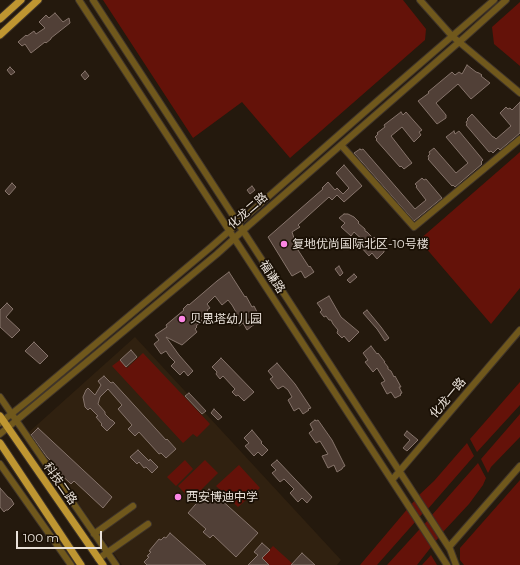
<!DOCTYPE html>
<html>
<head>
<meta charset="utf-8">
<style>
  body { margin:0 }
  #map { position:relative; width:520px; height:565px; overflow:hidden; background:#24190d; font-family:Montserrat,sans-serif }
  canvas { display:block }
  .scale { position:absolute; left:16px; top:531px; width:86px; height:18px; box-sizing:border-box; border:2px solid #e9e1d9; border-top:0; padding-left:5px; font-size:12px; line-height:14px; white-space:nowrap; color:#e9e1d9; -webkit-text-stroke:3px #1a1005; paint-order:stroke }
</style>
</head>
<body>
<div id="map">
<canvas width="520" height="565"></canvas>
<div class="scale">100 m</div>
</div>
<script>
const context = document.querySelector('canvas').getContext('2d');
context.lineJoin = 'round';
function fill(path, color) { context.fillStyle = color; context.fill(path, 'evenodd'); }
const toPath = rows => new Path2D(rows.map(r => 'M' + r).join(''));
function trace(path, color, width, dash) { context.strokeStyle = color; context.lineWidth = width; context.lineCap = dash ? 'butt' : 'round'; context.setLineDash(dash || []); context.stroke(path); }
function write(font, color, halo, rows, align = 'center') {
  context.font = font + ' Montserrat,"Noto Sans SC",sans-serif'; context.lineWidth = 3.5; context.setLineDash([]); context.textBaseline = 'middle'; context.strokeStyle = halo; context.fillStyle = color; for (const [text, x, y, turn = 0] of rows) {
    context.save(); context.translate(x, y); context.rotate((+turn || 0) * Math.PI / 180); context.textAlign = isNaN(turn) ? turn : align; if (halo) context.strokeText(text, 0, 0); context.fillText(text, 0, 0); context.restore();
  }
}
const built = toPath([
  [135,337,341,560,337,565,122,565,28,433]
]);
const green = toPath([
  [103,0,403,0,426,29,425,40,290,158,242,102,193,138],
  [520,2,520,66,494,44,492,27],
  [520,152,520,288,491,324,419,240],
  [143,353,210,424,197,437,193,434,183,443,112,366,120,360,127,368],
  [520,382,520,405,477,452,470,439],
  [520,414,520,437,491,467,488,473,481,459],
  [467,443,474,456,427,510,418,496,434,481],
  [185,460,193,469,176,486,167,477],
  [205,460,218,473,191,500,178,486],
  [478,463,486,478,483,485,469,504,442,533,431,516],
  [239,465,260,488,238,507,216,486],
  [520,480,520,565,464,565,460,560,460,548],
  [415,500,423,513,377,565,360,565],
  [428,520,439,537,417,565,387,565],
  [273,546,294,565,269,565,262,558],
  [431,555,437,565,422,565]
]);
const building = toPath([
  [55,13,63,22,69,18,70,23,51,38,51,39,46,43,45,42,31,53,25,44,22,46,18,42,26,35,27,36,34,31,36,34,45,28,39,22,46,15,49,18,55,13],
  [467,65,476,72,479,73,482,75,481,76,490,83,471,99,458,84,436,103,446,115,446,118,437,124,418,101,429,93,428,92,452,72,455,75,459,72,462,74,467,65],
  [10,67,15,72,11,75,7,70,10,67],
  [85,71,89,76,85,80,81,75,85,71],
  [520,102,520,133,500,150,498,148,493,153,491,151,489,152,466,125,467,124,466,122,468,120,467,119,472,114,493,137,494,137,496,139,511,126,500,113,506,107,508,109,510,108,512,110,520,102],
  [401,112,403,115,406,112,422,130,419,132,421,135,414,142,402,127,391,136,412,163,404,169,401,166,400,167,376,140,377,139,375,137,378,134,377,133,385,127,384,125,401,112],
  [454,131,455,134,459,131,483,160,481,162,482,162,481,163,482,164,455,187,453,185,452,186,443,176,428,159,429,158,428,156,430,154,429,152,434,148,456,173,468,163,446,137,454,131],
  [360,149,361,150,363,149,415,209,426,200,416,187,417,186,415,184,422,178,424,180,426,179,442,198,414,221,354,153,360,149],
  [344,165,362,186,344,202,337,195,332,200,329,197,298,225,300,227,292,232,298,250,309,267,310,266,314,272,305,278,301,271,292,276,268,237,323,189,322,188,328,182,335,190,337,188,343,194,349,188,336,173,344,165],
  [12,183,16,187,9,195,5,191,12,183],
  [252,186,255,190,250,194,247,190,252,186],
  [344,214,348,214,354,217,359,222,358,223,365,229,365,231,367,232,373,238,374,237,384,249,384,252,377,259,372,253,369,256,360,246,365,242,354,232,351,236,341,227,345,223,339,218,344,214],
  [339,266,343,273,340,276,335,269,339,266],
  [229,272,245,297,246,296,252,307,254,306,257,312,251,316,256,323,247,330,243,323,239,326,232,315,236,312,232,305,228,300,222,305,215,296,207,304,210,308,207,310,208,311,200,318,202,321,196,326,197,327,195,329,197,332,182,345,166,337,179,355,193,371,188,376,184,371,180,375,171,366,175,362,170,357,166,351,161,354,154,344,159,340,155,335,167,327,166,325,184,310,183,309,188,304,189,305,217,281,229,272],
  [354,274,357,277,350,283,347,280,354,274],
  [329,296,341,317,359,332,349,342,344,336,342,338,337,333,338,330,333,324,331,320,329,320,326,316,324,317,320,312,322,310,317,303,329,296],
  [7,303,13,309,6,317,20,330,12,338,0,327,0,310,7,303],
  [367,310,381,327,389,338,385,341,377,329,363,313,367,310],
  [34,342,48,356,40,364,25,351,34,342],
  [371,346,377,354,378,353,385,362,384,362,388,367,388,369,391,371,394,377,395,376,401,387,399,387,402,393,400,394,401,395,395,398,391,392,387,394,381,383,385,381,377,368,373,372,365,362,368,360,363,353,371,346],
  [131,350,137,357,126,367,120,360,131,350],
  [221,358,254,392,244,401,238,395,236,396,232,392,235,389,223,376,220,379,216,374,217,372,212,367,221,358],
  [277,363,295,384,311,408,308,409,309,410,303,414,299,408,294,411,288,400,292,397,288,390,283,386,278,389,270,379,273,377,268,371,277,363],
  [104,376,111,383,113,382,166,440,167,439,176,449,166,458,161,453,159,454,139,432,135,436,128,429,132,425,118,409,122,405,108,389,100,397,98,404,105,412,105,414,111,420,112,420,115,423,107,431,101,425,102,424,96,417,98,416,90,408,88,410,85,407,83,397,86,390,88,388,95,395,101,385,98,381,104,376],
  [189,393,206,411,202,414,185,396,189,393],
  [214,409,222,417,218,420,211,413,214,409],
  [315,420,316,421,318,420,332,440,345,466,343,467,342,469,337,472,334,465,328,468,322,456,328,454,320,441,316,443,309,433,313,430,310,424,315,420],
  [38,428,112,497,103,508,74,481,71,484,55,469,54,468,56,466,47,457,31,435,38,428],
  [252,430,262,442,261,443,268,450,262,456,258,452,254,456,245,446,249,443,244,438,252,430],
  [407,431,418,440,407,451,403,448,410,440,404,435,407,431],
  [138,450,149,461,150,459,158,467,152,473,146,467,144,468,139,462,137,464,130,457,138,450],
  [277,460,312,497,307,503,302,498,298,502,290,493,294,489,284,479,280,482,272,473,276,470,271,465,277,460],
  [0,488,8,497,11,499,14,504,8,510,6,510,4,512,0,507,0,488],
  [209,489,258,533,236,557,213,535,210,538,203,532,206,529,188,513,209,489],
  [170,533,206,565,147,565,144,562,149,557,147,556,151,552,149,551,159,539,161,540,164,537,166,538,170,533],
  [262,543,270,550,262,558,269,565,248,565,258,555,254,552,262,543],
  [302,553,315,565,291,565,302,553]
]);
const minor = toPath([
  [79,0,447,565],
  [93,0,450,549,456,565],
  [420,0,452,36,520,93],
  [341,145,414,227,520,139],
  [0,397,116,565],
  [0,423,30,399,211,247,383,96,494,0],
  [0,434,217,254,248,226,466,36,506,0],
  [0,464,71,565],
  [392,480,520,330],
  [94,534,133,506],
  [449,547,520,466],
  [98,559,148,524]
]);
const major = toPath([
  [0,19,21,0],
  [0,35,38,0],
  [0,416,103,565],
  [0,443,81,565]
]);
const markers = [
  [284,244,4,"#fc86e4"],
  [182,319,4,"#fc86e4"],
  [178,497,4,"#fc86e4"]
];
const streetNames = [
  ["化龙二路",248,211,-41],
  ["福谦路",272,277,57],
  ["化龙一路",448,398,-50],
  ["科技二路",60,484,55]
];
const poiNames = [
  ["复地优尚国际北区-10号楼",292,244],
  ["贝思塔幼儿园",190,319],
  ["西安博迪中学",186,497]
];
fill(built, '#302110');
fill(green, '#641209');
fill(building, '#514037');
trace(building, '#86746b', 1);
trace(minor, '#40352a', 8);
trace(major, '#40352a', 9);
trace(minor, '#70581c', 6);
trace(major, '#bf9631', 7);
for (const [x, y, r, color] of markers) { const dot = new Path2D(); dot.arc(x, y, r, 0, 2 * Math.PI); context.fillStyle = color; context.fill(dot); trace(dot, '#1a1005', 1.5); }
write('12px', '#e9e1d9', '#1a1005', streetNames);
write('12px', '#e9e1d9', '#1a1005', poiNames, 'left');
</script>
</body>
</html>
